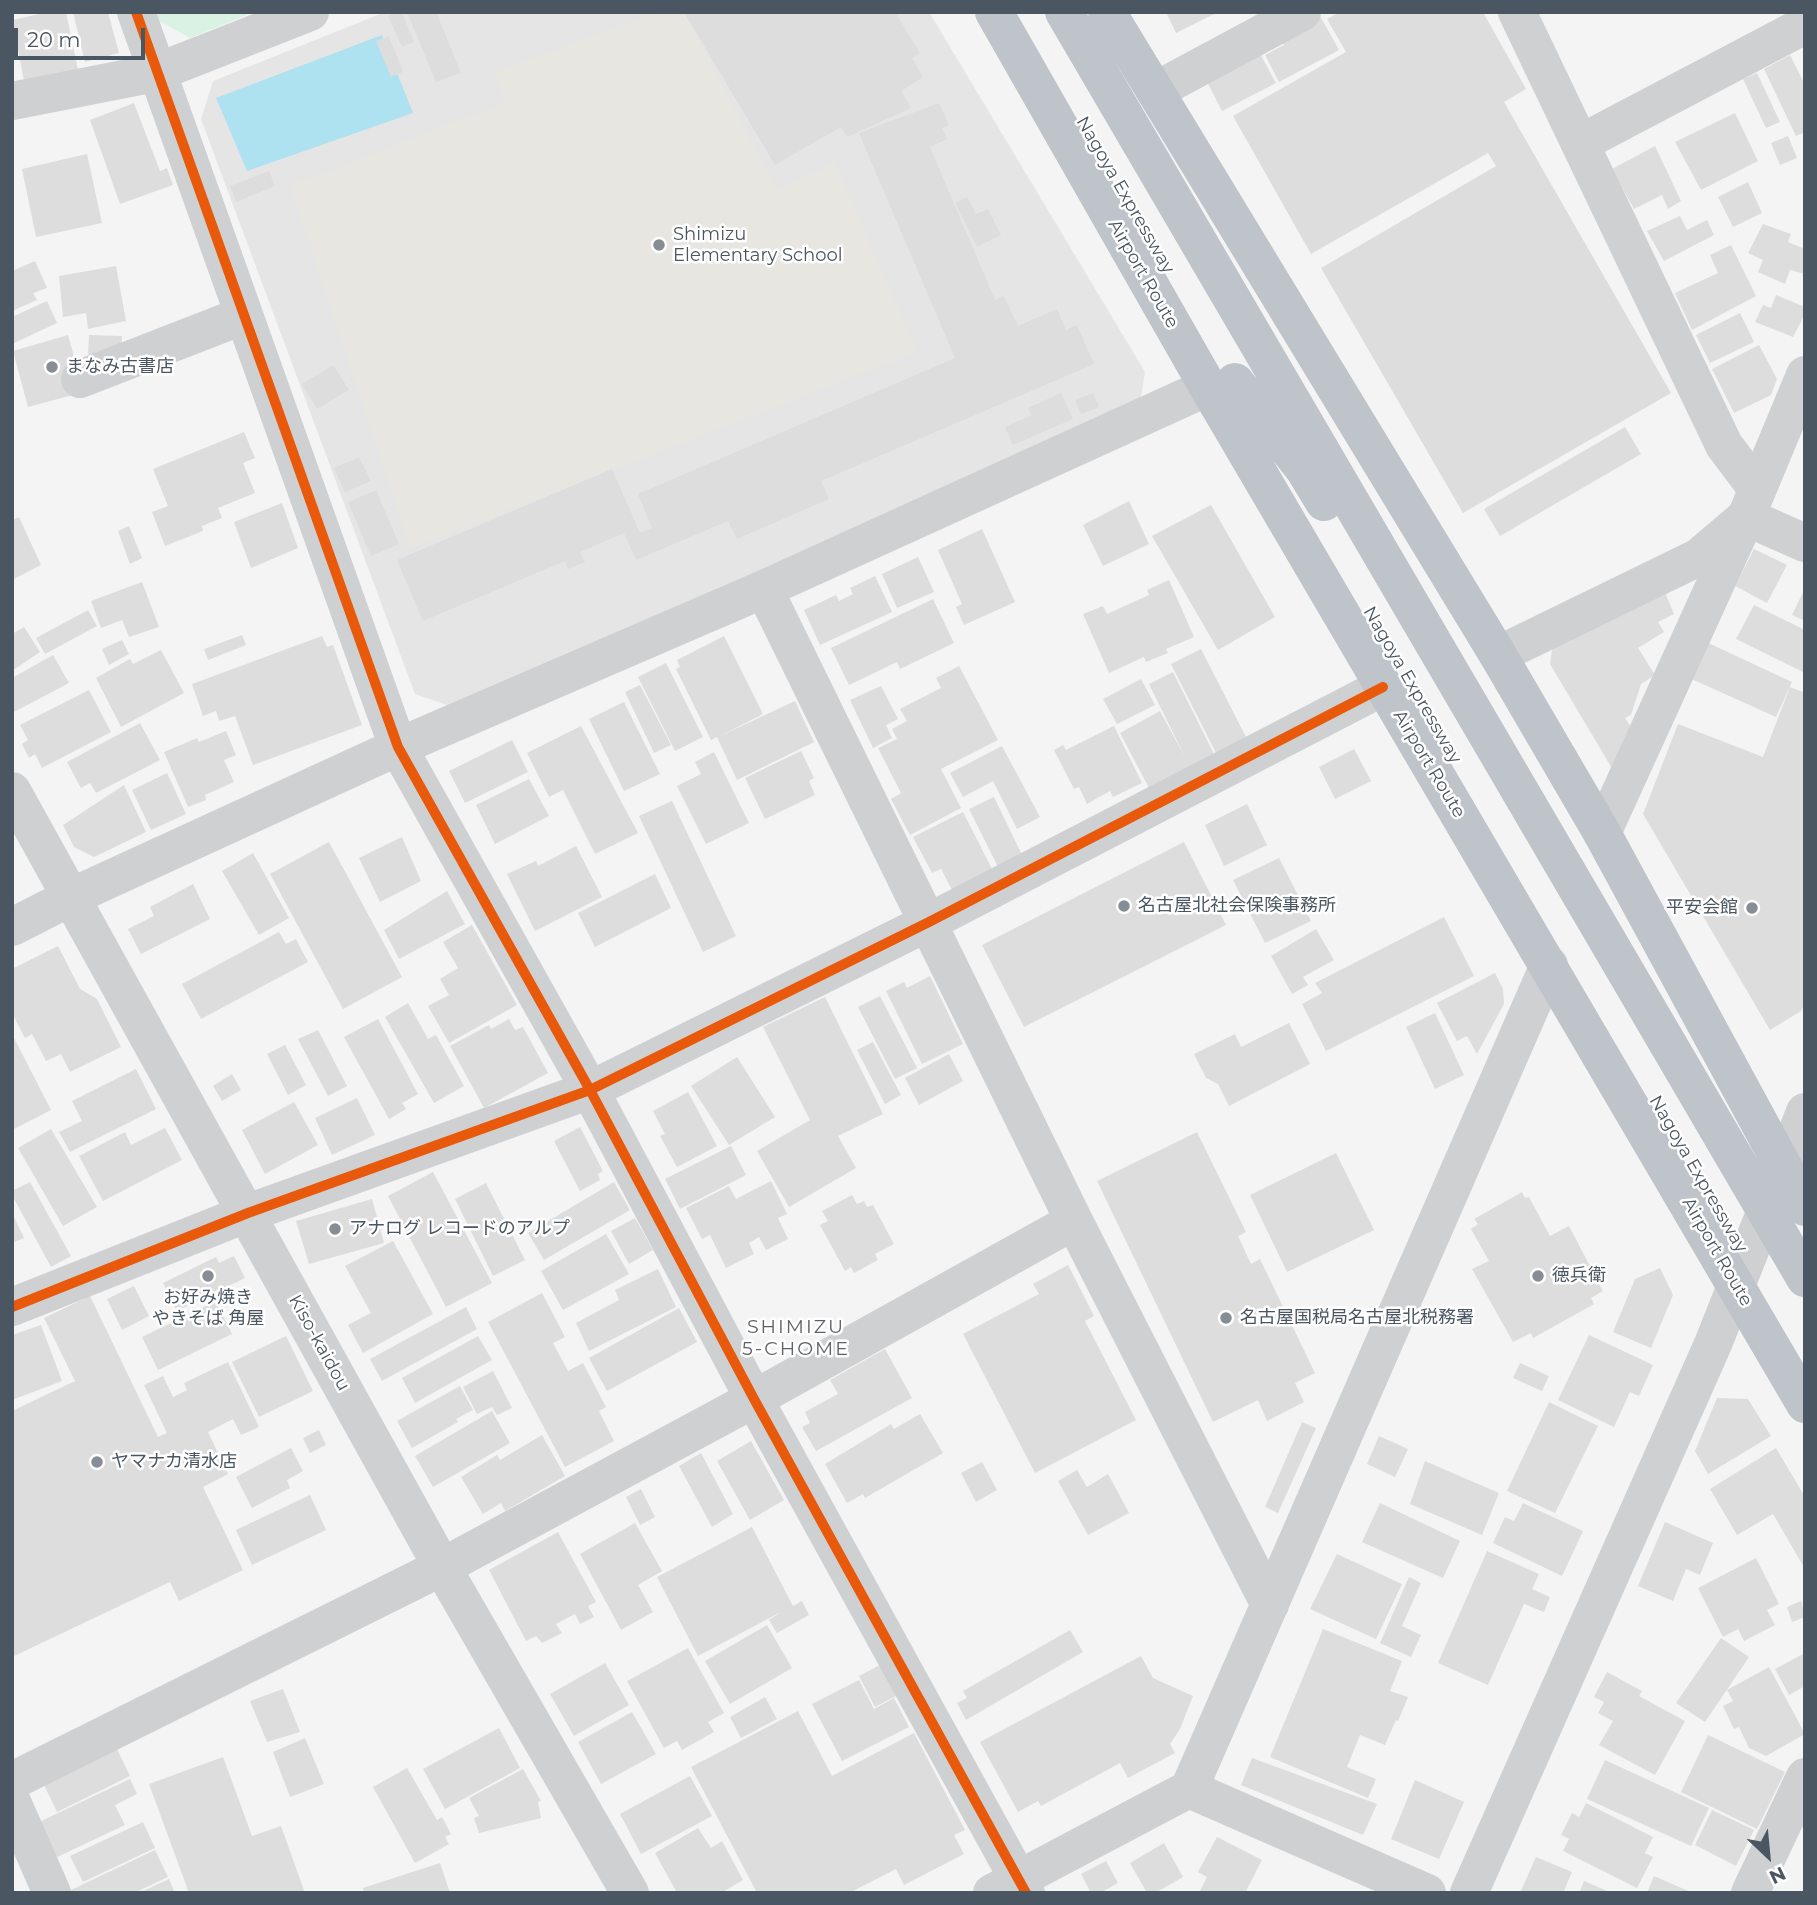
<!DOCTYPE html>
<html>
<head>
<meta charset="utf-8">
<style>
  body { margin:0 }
  #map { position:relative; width:1817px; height:1905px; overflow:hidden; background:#f4f4f4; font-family:Montserrat,sans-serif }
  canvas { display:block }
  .frame { position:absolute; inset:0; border:14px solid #4a5661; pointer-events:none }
  .north { position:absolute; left:1733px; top:1821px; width:70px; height:70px; -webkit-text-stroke:5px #fff; paint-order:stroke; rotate:154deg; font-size:19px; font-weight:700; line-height:28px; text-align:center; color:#4a5661 }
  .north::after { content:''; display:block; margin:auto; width:24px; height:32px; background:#4a5661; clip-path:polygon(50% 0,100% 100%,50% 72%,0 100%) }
  .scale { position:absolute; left:14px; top:28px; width:131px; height:32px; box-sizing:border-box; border:4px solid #4a5661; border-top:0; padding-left:9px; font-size:21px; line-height:24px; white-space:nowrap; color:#4a5661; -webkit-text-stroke:5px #fff; paint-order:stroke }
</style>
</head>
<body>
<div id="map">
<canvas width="1817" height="1905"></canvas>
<div class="frame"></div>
<div class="north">N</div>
<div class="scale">20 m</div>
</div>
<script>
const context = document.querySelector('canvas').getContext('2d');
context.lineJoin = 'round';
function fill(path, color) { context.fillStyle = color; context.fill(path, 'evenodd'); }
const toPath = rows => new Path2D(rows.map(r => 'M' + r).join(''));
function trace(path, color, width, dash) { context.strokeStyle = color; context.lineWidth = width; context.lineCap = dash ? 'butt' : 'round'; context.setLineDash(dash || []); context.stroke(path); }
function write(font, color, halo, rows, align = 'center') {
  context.font = font + ' Montserrat,"Noto Sans JP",sans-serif'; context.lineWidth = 5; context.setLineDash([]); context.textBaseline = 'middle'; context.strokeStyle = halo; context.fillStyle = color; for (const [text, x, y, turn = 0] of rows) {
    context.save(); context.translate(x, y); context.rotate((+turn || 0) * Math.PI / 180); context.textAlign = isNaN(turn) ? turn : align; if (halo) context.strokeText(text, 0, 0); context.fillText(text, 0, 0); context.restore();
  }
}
const education = toPath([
  [385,12,929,12,1145,372,1141,397,459,709,415,694,201,119,213,81]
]);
const green = toPath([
  [156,12,254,12,190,38,159,21]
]);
const sand = toPath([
  [656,12,684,12,777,190,835,162,917,352,410,549,290,186,506,102,493,73]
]);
const water = toPath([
  [382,35,413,113,247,171,216,98]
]);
const building = toPath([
  [49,12,66,12,78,70,24,81,12,20],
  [73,12,108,12,119,53,85,62],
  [397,12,402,12,414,42,402,47,388,16],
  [407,12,436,12,461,73,436,82],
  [684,12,895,12,920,53,912,58,923,77,901,91,911,108,847,137,841,127,775,165],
  [1166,12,1218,12,1176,33],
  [1340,12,1483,12,1526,89,1504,102,1671,393,1463,513,1321,268,1496,166,1488,153,1311,254,1233,116,1346,52,1327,19],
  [1319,14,1339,50,1279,82,1265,55,1284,45,1279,35],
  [389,36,403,72,391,77,376,41],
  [1258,50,1276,83,1222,111,1205,78],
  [1790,55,1805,85,1805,132,1796,136,1764,69],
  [1757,73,1780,122,1766,128,1743,79],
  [134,103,160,171,167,168,173,185,120,204,90,120],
  [939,103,949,125,942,128,947,139,930,147,995,300,1004,296,1018,326,1057,309,1066,330,1077,325,1094,364,821,481,829,499,737,539,728,521,636,560,624,533,580,552,585,562,568,569,565,561,423,621,397,560,612,469,640,533,652,528,638,494,955,358,859,133],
  [1735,113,1758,161,1701,190,1675,142],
  [1788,136,1797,158,1780,165,1771,143],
  [1655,146,1681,201,1668,209,1662,195,1634,209,1612,169],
  [87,154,102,223,36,237,22,169],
  [269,171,275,186,236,202,230,186],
  [1748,182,1762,213,1733,227,1718,197],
  [967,197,976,214,988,209,1001,235,977,247,955,203],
  [1680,216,1687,230,1707,220,1714,235,1664,261,1647,231],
  [1763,224,1791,234,1788,242,1805,249,1805,274,1790,270,1785,284,1758,272,1763,260,1748,253],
  [1731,245,1756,296,1692,330,1675,293,1718,273,1710,255],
  [35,261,47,288,33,293,37,300,12,311,12,271],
  [116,266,126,321,88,329,86,313,63,317,59,276],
  [1776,295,1805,307,1805,314,1793,337,1755,322,1763,305,1771,308],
  [47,301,57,323,12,344,12,317],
  [1740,313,1754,342,1710,363,1696,335],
  [68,335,84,392,28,407,13,351],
  [89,335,122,336,121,356,88,356],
  [1759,345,1777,379,1771,395,1734,413,1712,369],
  [333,365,349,390,317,409,302,384],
  [1061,393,1073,419,1013,445,1005,427,1032,415,1028,408],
  [1093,393,1099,407,1081,414,1075,400],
  [1625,427,1641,454,1500,536,1484,509],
  [244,432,255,458,243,463,255,493,218,508,222,518,202,526,203,531,165,546,152,512,168,506,153,469],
  [359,457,371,481,345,492,334,468],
  [376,490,399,544,371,556,348,502],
  [1129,501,1149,544,1103,566,1083,525],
  [282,503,298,548,251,568,234,522],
  [1211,505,1275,617,1218,650,1152,536],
  [19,517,41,565,12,580,12,520],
  [129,526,142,558,130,564,118,531],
  [982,529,1015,602,964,625,956,607,962,604,938,550],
  [1754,549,1787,565,1767,603,1735,586],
  [918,557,934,592,897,608,882,574],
  [875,576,892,612,820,645,804,610,836,595,839,601,853,594,850,588],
  [1169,580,1194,637,1166,649,1168,653,1146,662,1144,657,1109,673,1083,614,1103,606,1107,614,1149,595,1147,590],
  [142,582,159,627,129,637,122,620,101,628,91,601],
  [1662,585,1674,614,1658,622,1664,632,1638,648,1655,675,1641,684,1631,715,1625,718,1633,730,1613,770,1550,664,1553,644],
  [1805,588,1805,621,1792,615],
  [933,599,954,643,900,669,897,662,849,685,831,648],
  [1754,605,1805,630,1805,673,1736,639],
  [88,610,97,626,45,654,36,638],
  [24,627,40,652,12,671,12,634],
  [242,635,246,645,208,660,204,649],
  [322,636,327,647,333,645,362,725,253,765,235,716,219,721,216,711,203,716,192,684],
  [724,636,763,714,720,736,795,701,814,742,737,780,717,737,711,740,676,669,680,667,677,660],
  [122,640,129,654,109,665,102,649],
  [1704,641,1792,682,1776,717,1687,677],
  [1201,649,1246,737,1216,753,1171,664],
  [161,650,184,693,121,727,96,678,130,659,133,664],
  [53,655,69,683,12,713,12,678],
  [666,663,703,737,675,751,638,677],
  [959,666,998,740,941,769,961,808,910,835,891,799,901,793,878,748,897,739,892,729,907,721,900,709,941,688,936,678],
  [1173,672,1214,754,1149,788,1120,733,1160,711,1185,757,1149,684],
  [1141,679,1155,705,1117,724,1103,699],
  [640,685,671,745,654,753,625,692],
  [881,686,898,719,886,725,892,738,873,748,850,700],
  [1790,687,1805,693,1805,1003,1801,1011,1770,1030,1643,814,1678,724,1763,757],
  [89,690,111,732,42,768,35,754,29,758,22,744,28,740,20,725],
  [624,702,660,774,624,791,589,719],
  [140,723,160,760,96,793,90,783,81,788,67,762],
  [581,726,638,833,595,854,563,790,549,797,527,753],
  [1114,726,1142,783,1113,797,1110,791,1087,804,1079,787,1074,789,1054,750,1063,745,1066,750],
  [226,731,236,755,224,760,234,782,205,795,206,800,188,807,164,752,197,738,199,742],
  [512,740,528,772,465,803,449,771],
  [1002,746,1040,817,1017,829,993,781,963,797,950,773],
  [1354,749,1371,781,1335,799,1319,767],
  [801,751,814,778,809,781,815,795,765,819,745,778],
  [714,752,749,823,706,844,677,786,701,774,695,762],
  [167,773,186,814,151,830,132,790],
  [529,779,549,816,495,844,476,805],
  [124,785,146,832,94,857,74,847,63,825],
  [994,797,1022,855,998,867,969,809],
  [672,801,736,936,703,952,639,816],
  [1247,804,1267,845,1224,866,1205,825],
  [963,812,992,869,952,890,941,869,932,873,913,837],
  [402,837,421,881,380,902,359,858],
  [329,842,402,977,343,1009,270,874],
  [1184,842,1226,925,1024,1027,982,945],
  [576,846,602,897,535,931,507,874,536,861,538,866],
  [253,853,289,918,259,935,222,871],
  [1279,858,1311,921,1265,943,1233,880],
  [655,874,671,908,595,947,578,913],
  [193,884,210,919,141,954,128,929,154,916,150,907],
  [447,891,465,924,399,959,384,930],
  [1444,917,1474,976,1326,1051,1302,1004,1322,993,1315,983],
  [472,925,517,1005,449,1043,428,1006,449,995,440,979,458,968,443,942],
  [1316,929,1334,960,1303,977,1308,985,1292,994,1271,956],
  [279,932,286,944,296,939,308,962,201,1019,182,984],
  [58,946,80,989,97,999,121,1047,70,1072,61,1054,46,1061,32,1034,25,1038,12,1013,12,969],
  [1495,973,1503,989,1504,1004,1477,1054,1467,1036,1457,1041,1437,1003],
  [930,976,963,1044,922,1064,886,991,904,982,907,988],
  [880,996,917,1068,895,1079,858,1007],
  [825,997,883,1114,838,1136,856,1168,789,1207,757,1151,810,1120,763,1027],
  [408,1003,428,1039,436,1035,464,1086,434,1103,385,1017],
  [1435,1013,1464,1075,1435,1089,1406,1027],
  [378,1019,418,1094,402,1103,406,1109,389,1119,344,1037],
  [509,1019,515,1030,523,1027,548,1073,484,1108,450,1046,489,1025,491,1029],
  [1289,1023,1310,1064,1229,1106,1218,1084,1206,1078,1194,1054,1235,1034,1241,1047],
  [318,1030,347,1086,328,1096,298,1039],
  [12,1034,51,1110,12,1130],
  [873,1042,901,1095,885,1104,857,1050],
  [285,1045,306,1085,288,1095,267,1054],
  [949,1054,963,1081,919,1105,905,1078],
  [737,1057,775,1117,729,1145,691,1086],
  [136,1069,156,1109,70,1152,59,1132,82,1121,72,1101],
  [232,1074,241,1090,222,1101,213,1086],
  [688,1092,717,1146,677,1167,660,1136,665,1134,653,1111],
  [357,1098,375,1135,332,1155,315,1118],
  [294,1102,318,1145,265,1174,242,1130],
  [580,1127,603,1171,598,1174,600,1180,580,1191,554,1141],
  [165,1128,182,1160,103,1201,79,1156,125,1132,131,1145],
  [51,1129,97,1207,63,1226,18,1148],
  [1197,1132,1246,1232,1238,1236,1251,1264,1260,1259,1315,1373,1295,1383,1304,1402,1267,1421,1258,1400,1213,1422,1097,1181],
  [731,1146,746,1175,680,1209,665,1179],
  [1336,1153,1374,1230,1287,1272,1250,1195],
  [433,1172,492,1283,446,1307,388,1196],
  [771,1181,787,1214,778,1218,788,1239,766,1250,759,1237,749,1243,754,1254,726,1268,710,1235,702,1239,686,1208,729,1186,736,1199],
  [30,1182,71,1256,51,1267,12,1195,12,1191],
  [614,1182,630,1210,544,1260,528,1233],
  [486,1183,525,1260,493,1276,455,1199],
  [1522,1192,1525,1198,1529,1197,1550,1236,1569,1226,1603,1291,1591,1298,1594,1304,1533,1338,1531,1333,1513,1342,1472,1269,1489,1261,1471,1229,1478,1224,1474,1219],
  [852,1195,857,1204,864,1201,867,1207,873,1205,894,1244,875,1254,878,1260,854,1273,851,1267,845,1271,820,1225,828,1221,822,1211],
  [372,1199,384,1243,309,1264,296,1221],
  [12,1213,24,1238,12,1243],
  [635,1218,653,1250,629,1264,611,1231],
  [606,1234,629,1274,563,1310,541,1271],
  [393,1241,433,1314,363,1353,348,1325,371,1313,345,1266],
  [234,1256,245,1278,177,1311,163,1283,216,1257,219,1263],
  [1068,1265,1094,1316,1085,1321,1136,1420,1035,1473,963,1334,1039,1294,1033,1284],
  [1660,1268,1673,1295,1651,1348,1613,1332,1635,1279],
  [658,1269,676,1307,589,1351,576,1323,619,1300,615,1290],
  [134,1286,149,1316,122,1330,107,1299],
  [542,1293,565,1337,553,1343,568,1371,583,1363,606,1407,599,1411,614,1441,565,1467,488,1322],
  [90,1296,158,1437,167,1433,144,1385,163,1376,173,1397,187,1390,184,1383,228,1362,259,1427,241,1435,233,1419,208,1432,228,1474,203,1487,243,1570,179,1601,170,1582,12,1657,12,1411,75,1381,44,1318],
  [216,1301,232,1334,158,1370,142,1337],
  [466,1307,477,1329,382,1381,370,1359],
  [679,1308,697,1342,607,1391,589,1358],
  [41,1325,62,1381,12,1400,12,1335],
  [1589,1335,1653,1365,1639,1396,1630,1392,1614,1427,1558,1400],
  [286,1336,313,1391,259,1417,232,1362],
  [478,1336,492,1360,415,1403,402,1378],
  [885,1349,912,1398,816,1451,802,1427,810,1423,805,1412,838,1394,830,1380],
  [1520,1363,1549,1376,1542,1391,1513,1378],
  [493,1371,512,1408,497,1415,492,1407,477,1414,463,1387],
  [460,1386,473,1410,456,1419,458,1422,412,1448,397,1421],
  [1717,1398,1748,1399,1771,1436,1708,1474,1695,1451],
  [1549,1402,1598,1426,1555,1513,1507,1491],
  [492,1411,510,1443,433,1487,415,1456],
  [920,1414,943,1453,865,1498,863,1494,847,1503,825,1464,891,1424,894,1429],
  [1302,1422,1316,1428,1278,1513,1265,1507],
  [319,1430,326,1445,310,1453,303,1438],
  [542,1435,565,1476,505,1511,501,1503,483,1514,461,1477,497,1455,500,1460],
  [1379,1436,1408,1449,1395,1477,1367,1464],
  [751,1441,784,1500,750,1520,717,1461],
  [291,1448,303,1471,287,1480,290,1488,252,1508,236,1477],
  [1776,1448,1805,1497,1805,1569,1773,1514,1737,1535,1710,1489],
  [701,1453,733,1514,712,1527,679,1466],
  [1425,1461,1499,1493,1482,1535,1410,1504],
  [982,1462,997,1490,976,1502,961,1473],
  [1077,1470,1087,1487,1108,1474,1129,1513,1088,1535,1058,1481],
  [641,1489,655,1517,640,1525,626,1497],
  [310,1495,326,1530,252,1565,236,1530],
  [1380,1503,1460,1541,1443,1578,1362,1542],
  [1523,1503,1583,1531,1562,1576,1493,1543,1505,1517,1514,1521],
  [1665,1522,1713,1543,1700,1575,1686,1569,1673,1601,1638,1586],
  [635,1523,662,1571,638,1585,653,1612,621,1630,580,1554],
  [752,1527,793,1606,802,1601,809,1615,777,1633,769,1620,781,1612,698,1656,657,1577],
  [558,1532,596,1602,588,1606,594,1617,580,1624,575,1614,556,1624,562,1633,542,1643,536,1636,526,1641,489,1570],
  [1487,1551,1539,1574,1532,1589,1550,1597,1544,1612,1524,1604,1488,1685,1438,1663],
  [1337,1554,1402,1584,1376,1639,1310,1609],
  [1756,1558,1779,1604,1767,1610,1775,1625,1744,1641,1738,1629,1723,1637,1698,1588],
  [1409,1577,1421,1583,1402,1626,1421,1635,1411,1657,1380,1643],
  [1801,1601,1805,1617,1792,1622,1787,1607],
  [767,1625,792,1668,730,1704,705,1661],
  [1323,1629,1402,1661,1390,1691,1408,1697,1398,1721,1396,1720,1385,1745,1360,1735,1347,1767,1376,1779,1368,1798,1270,1757],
  [1070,1630,1083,1652,966,1720,957,1703,967,1698,963,1691],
  [1721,1638,1749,1657,1705,1722,1676,1703],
  [688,1648,724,1713,708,1722,714,1732,682,1750,677,1741,664,1748,627,1681],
  [1805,1653,1805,1686,1789,1695,1775,1669],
  [1141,1656,1153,1678,1193,1696,1180,1729,1170,1744,1175,1753,1128,1778,1120,1763,1041,1806,1038,1801,1018,1812,980,1742],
  [605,1663,629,1705,574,1736,550,1694],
  [884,1663,900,1694,875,1707,859,1676],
  [1769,1667,1805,1734,1766,1756,1749,1748,1739,1727,1734,1729,1723,1706,1733,1701,1727,1690],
  [1607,1672,1642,1691,1639,1696,1685,1721,1655,1775,1599,1745,1613,1721,1598,1713,1604,1702,1594,1697],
  [859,1680,874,1709,894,1698,909,1727,842,1761,812,1704],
  [283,1689,300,1732,267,1742,250,1701],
  [765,1697,777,1719,741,1738,730,1717],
  [798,1711,832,1776,914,1733,965,1830,954,1835,964,1854,904,1885,896,1869,849,1893,757,1893,691,1767],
  [632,1712,656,1754,601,1784,578,1742],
  [499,1728,520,1768,445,1809,423,1769],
  [1708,1735,1785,1772,1757,1829,1681,1792],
  [305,1738,324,1784,290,1797,273,1752],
  [117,1749,130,1776,57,1812,44,1785],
  [223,1757,252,1836,281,1826,305,1893,189,1893,149,1784],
  [1252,1758,1377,1804,1363,1835,1241,1785],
  [1605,1760,1709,1808,1691,1846,1587,1799],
  [407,1768,437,1820,442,1817,451,1834,445,1837,449,1844,415,1863,373,1787],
  [523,1769,541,1801,538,1802,541,1818,479,1833,474,1818,479,1816,469,1798],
  [690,1776,712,1816,641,1854,620,1814],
  [130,1779,137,1794,115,1805,125,1825,55,1858,39,1822],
  [1415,1780,1464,1802,1439,1859,1391,1839],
  [1586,1803,1653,1837,1645,1853,1653,1857,1637,1888,1563,1851,1569,1839,1561,1835,1572,1813,1579,1817],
  [1712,1810,1754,1830,1736,1866,1695,1845],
  [143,1822,155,1848,83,1882,70,1856],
  [698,1828,711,1848,722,1841,743,1880,721,1893,677,1893,655,1853],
  [1217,1837,1262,1860,1245,1893,1199,1893,1207,1877,1198,1872],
  [1164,1843,1183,1877,1155,1893,1147,1893,1130,1863],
  [155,1850,168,1877,134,1893,72,1893,71,1890],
  [1536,1857,1572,1872,1563,1893,1520,1893],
  [1106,1861,1118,1883,1100,1893,1091,1893,1081,1874],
  [440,1863,450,1893,364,1893,363,1888],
  [1654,1876,1693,1893,1647,1893],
  [169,1879,175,1893,139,1893],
  [1584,1881,1612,1893,1579,1893]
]);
const minor = toPath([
  [136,12,398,747,590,1090,754,1399,1026,1893],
  [1517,12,1724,445,1757,489],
  [1155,91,1302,12],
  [12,101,155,73,310,12],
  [1581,143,1805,25],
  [80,379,242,316],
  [764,589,1074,1221,1270,1605],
  [1498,655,1699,557,1746,517,1805,375],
  [12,791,442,1567,630,1893],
  [1602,833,1746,517,1805,543],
  [12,927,73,896,398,747,764,589,1208,387],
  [12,1307,248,1213,590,1090,929,922,1383,687],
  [12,1781,442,1567,754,1399,1074,1221],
  [1189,1789,1427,1893],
  [12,1802,52,1893],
  [992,1893,1189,1789,1549,965],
  [1469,1893,1713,1344,1805,1112],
  [1750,1893,1805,1777]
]);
const highway = toPath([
  [994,12,1208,387,1805,1404],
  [1064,12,1805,1278],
  [1107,12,1498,655,1602,833,1805,1207],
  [1235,382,1304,469,1324,502]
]);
const cycleway = toPath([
  [136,12,398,747,590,1090,754,1399,1026,1893],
  [12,1307,248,1213,590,1090,929,922,1383,687]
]);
const markers = [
  [659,245,7,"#868d94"],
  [52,367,7,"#868d94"],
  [1124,906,7,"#868d94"],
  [1752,908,7,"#868d94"],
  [335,1229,7,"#868d94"],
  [208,1276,7,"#868d94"],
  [1538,1276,7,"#868d94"],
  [1226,1318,7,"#868d94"],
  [97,1462,7,"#868d94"]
];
const streetNames = [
  ["Nagoya Expressway",1125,195,60],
  ["Airport Route",1143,274,60],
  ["Nagoya Expressway",1412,685,60],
  ["Airport Route",1429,764,59],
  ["Nagoya Expressway",1698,1174,60],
  ["Airport Route",1717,1252,60],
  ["Kiso-kaidou",319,1343,61]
];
const poiNames = [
  ["Shimizu",673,235],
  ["Elementary School",673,256],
  ["まなみ古書店",66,367],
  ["名古屋北社会保険事務所",1138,906],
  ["平安会館",1738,908,"right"],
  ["アナログ レコードのアルプ",349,1229],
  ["徳兵衛",1552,1276],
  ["お好み焼き",208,1298,"center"],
  ["やきそば 角屋",208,1319,"center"],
  ["名古屋国税局名古屋北税務署",1240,1318],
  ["ヤマナカ清水店",111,1462]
];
const neighbourhoodNames = [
  ["SHIMIZU",796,1327],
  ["5-CHOME",796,1349]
];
fill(education, '#e6e5e6');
fill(green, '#d9f2e3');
fill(sand, '#e7e6e1');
fill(water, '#aee2f0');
fill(building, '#ddddde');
trace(minor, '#ced0d2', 38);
trace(highway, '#bec4c9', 38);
trace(cycleway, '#e8590c', 10);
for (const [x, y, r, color] of markers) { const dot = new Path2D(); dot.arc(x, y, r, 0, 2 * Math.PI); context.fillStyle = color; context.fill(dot); trace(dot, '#fff', 2.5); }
write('18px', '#4a5661', '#fff', streetNames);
write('18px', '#4a5661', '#fff', poiNames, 'left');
context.letterSpacing = '2px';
write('19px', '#5f6368', '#fff', neighbourhoodNames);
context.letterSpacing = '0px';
</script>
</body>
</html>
